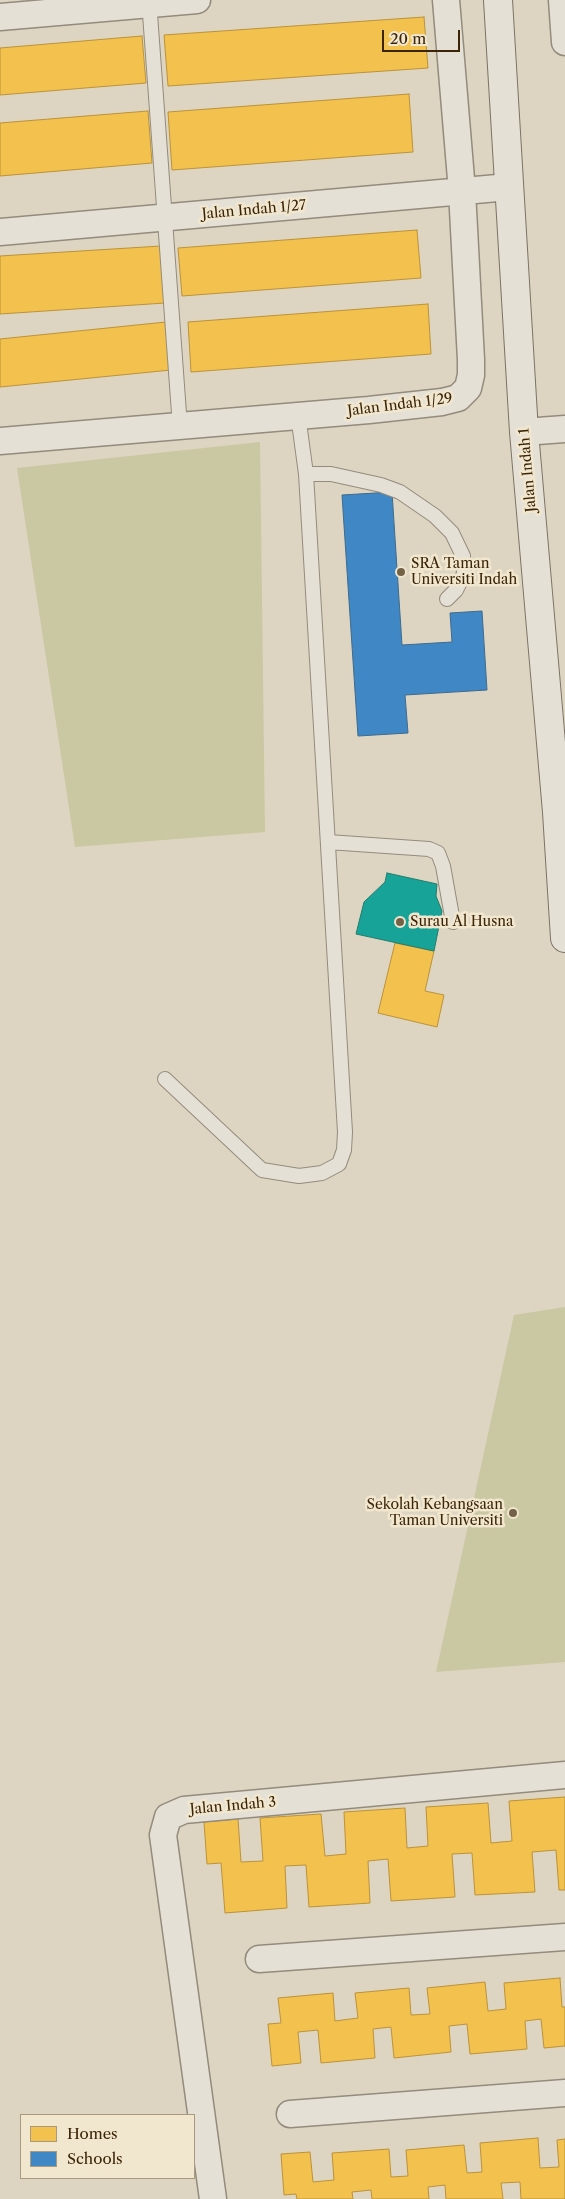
<!DOCTYPE html>
<html>
<head>
<meta charset="utf-8">
<style>
  body { margin:0 }
  #map { position:relative; width:565px; height:2199px; overflow:hidden; background:#ddd5c1; font-family:"Libre Caslon Text",serif }
  canvas { display:block }
  .legend { position:absolute; left:20px; top:2114px; width:175px; height:65px; box-sizing:border-box; background:#f1e7cf; border:1px solid #a9997f; margin:0; padding:6px 9px; list-style:none; font-size:15px; color:#3c2407 }
  .legend li { display:flex; align-items:center; gap:10px; height:25px }
  .legend b { width:25px; border:1px solid #a9997f }
  .scale { position:absolute; left:382px; top:30px; width:78px; height:22px; box-sizing:border-box; border:2px solid #3c2407; border-top:0; padding-left:6px; font-size:15px; line-height:18px; white-space:nowrap; color:#3c2407; -webkit-text-stroke:4px #f1e7cf; paint-order:stroke }
</style>
</head>
<body>
<div id="map">
<canvas width="565" height="2199"></canvas>
<ul class="legend">
<li><b style="height:14px;background:#f2c14e"></b>Homes</li>
<li><b style="height:14px;background:#3f88c5"></b>Schools</li>
</ul>
<div class="scale">20 m</div>
</div>
<script>
const context = document.querySelector('canvas').getContext('2d');
context.lineJoin = 'round';
function fill(path, color) { context.fillStyle = color; context.fill(path, 'evenodd'); }
const toPath = rows => new Path2D(rows.map(r => 'M' + r).join(''));
function trace(path, color, width, dash) { context.strokeStyle = color; context.lineWidth = width; context.lineCap = dash ? 'butt' : 'round'; context.setLineDash(dash || []); context.stroke(path); }
function write(font, color, halo, rows, align = 'center') {
  context.font = font + ' "Libre Caslon Text",serif'; context.lineWidth = 5; context.setLineDash([]); context.textBaseline = 'middle'; context.strokeStyle = halo; context.fillStyle = color; for (const [text, x, y, turn = 0] of rows) {
    context.save(); context.translate(x, y); context.rotate((+turn || 0) * Math.PI / 180); context.textAlign = isNaN(turn) ? turn : align; if (halo) context.strokeText(text, 0, 0); context.fillText(text, 0, 0); context.restore();
  }
}
const green = toPath([
  [260,442,265,832,75,847,17,468],
  [565,1307,565,1662,436,1672,514,1315]
]);
const homes = toPath([
  [424,17,428,68,168,86,164,35,424,17],
  [142,36,146,83,0,95,0,48,142,36],
  [409,94,413,152,172,170,168,112,409,94],
  [148,111,152,163,0,176,0,123,148,111],
  [417,230,421,278,182,296,178,248,417,230],
  [161,246,165,303,0,314,0,256,161,246],
  [428,304,431,354,191,372,188,322,428,304],
  [166,322,171,370,0,387,0,339,166,322],
  [395,943,434,951,425,991,444,995,437,1027,378,1013,395,943],
  [565,1797,565,1890,559,1890,556,1850,532,1852,535,1892,475,1895,472,1853,452,1854,455,1897,391,1901,388,1859,368,1861,370,1903,309,1907,306,1865,285,1866,287,1908,225,1913,221,1863,207,1864,204,1822,238,1819,241,1862,263,1861,260,1818,321,1814,325,1856,346,1854,344,1812,405,1808,407,1848,428,1846,426,1807,488,1803,491,1843,512,1841,509,1801,565,1797],
  [560,1978,562,2007,565,2007,565,2046,544,2048,541,2019,525,2021,527,2049,470,2054,467,2024,449,2026,451,2052,394,2058,391,2027,373,2029,375,2058,321,2063,318,2030,298,2032,301,2063,272,2066,268,2024,281,2023,278,1998,333,1993,335,2021,358,2018,355,1993,409,1988,411,2015,430,2014,427,1988,485,1982,488,2011,506,2009,504,1983,560,1978],
  [538,2138,540,2168,559,2167,557,2140,565,2139,565,2199,521,2199,520,2182,501,2183,503,2199,446,2199,445,2185,428,2187,429,2199,372,2199,371,2190,352,2192,353,2199,297,2199,296,2194,284,2195,281,2154,310,2152,313,2182,334,2180,332,2153,389,2149,391,2177,408,2176,406,2150,464,2145,467,2173,482,2172,480,2143,538,2138]
]);
const schools = toPath([
  [392,492,402,645,452,642,450,613,482,611,487,690,405,695,408,733,358,736,342,495,392,492]
]);
const public = toPath([
  [387,873,437,884,436,896,442,911,434,951,356,934,364,902,385,882,387,873]
]);
const lane = toPath([
  [149,0,180,427],
  [306,474,331,474,381,485,400,492,435,516,452,533,463,556,464,574,456,590,447,599],
  [328,842,429,849,438,853,443,866,453,922],
  [165,1079,262,1170,299,1176,322,1173,339,1164,344,1150,345,1132,306,474,298,415]
]);
const street = toPath([
  [562,0,565,42],
  [0,17,197,0],
  [0,232,509,187],
  [524,432,565,429],
  [0,441,369,410,442,402,458,398,468,388,471,375,471,360,462,191,446,0],
  [259,1959,565,1937],
  [290,2114,565,2093],
  [213,2199,163,1835,168,1817,184,1810,565,1775]
]);
const secondary = toPath([
  [498,0,524,432,557,812,565,938]
]);
const markers = [
  [401,572,5,"#746248"],
  [400,922,5,"#746248"],
  [513,1513,5,"#746248"]
];
const streetNames = [
  ["Jalan Indah 1/27",254,210,-5],
  ["Jalan Indah 1/29",400,405,-7],
  ["Jalan Indah 1",528,470,-95],
  ["Jalan Indah 3",233,1806,-5]
];
const poiNames = [
  ["SRA Taman",411,564],
  ["Universiti Indah",411,580],
  ["Surau Al Husna",410,922],
  ["Sekolah Kebangsaan",503,1505,"right"],
  ["Taman Universiti",503,1521,"right"]
];
fill(green, '#cac8a3');
fill(homes, '#f2c14e');
trace(homes, '#bb9239', 1);
fill(schools, '#3f88c5');
trace(schools, '#3e6a8c', 1);
fill(public, '#17a398');
trace(public, '#227d6c', 1);
trace(lane, '#938b7c', 16);
trace(street, '#938b7c', 29);
trace(secondary, '#7b7364', 30);
trace(lane, '#e5e0d6', 14);
trace(street, '#e5e0d6', 26);
trace(secondary, '#e5e0d6', 28);
for (const [x, y, r, color] of markers) { const dot = new Path2D(); dot.arc(x, y, r, 0, 2 * Math.PI); context.fillStyle = color; context.fill(dot); trace(dot, '#f1e7cf', 2); }
write('14px', '#3c2407', '#f1e7cf', streetNames);
write('14px', '#3c2407', '#f1e7cf', poiNames, 'left');
</script>
</body>
</html>
